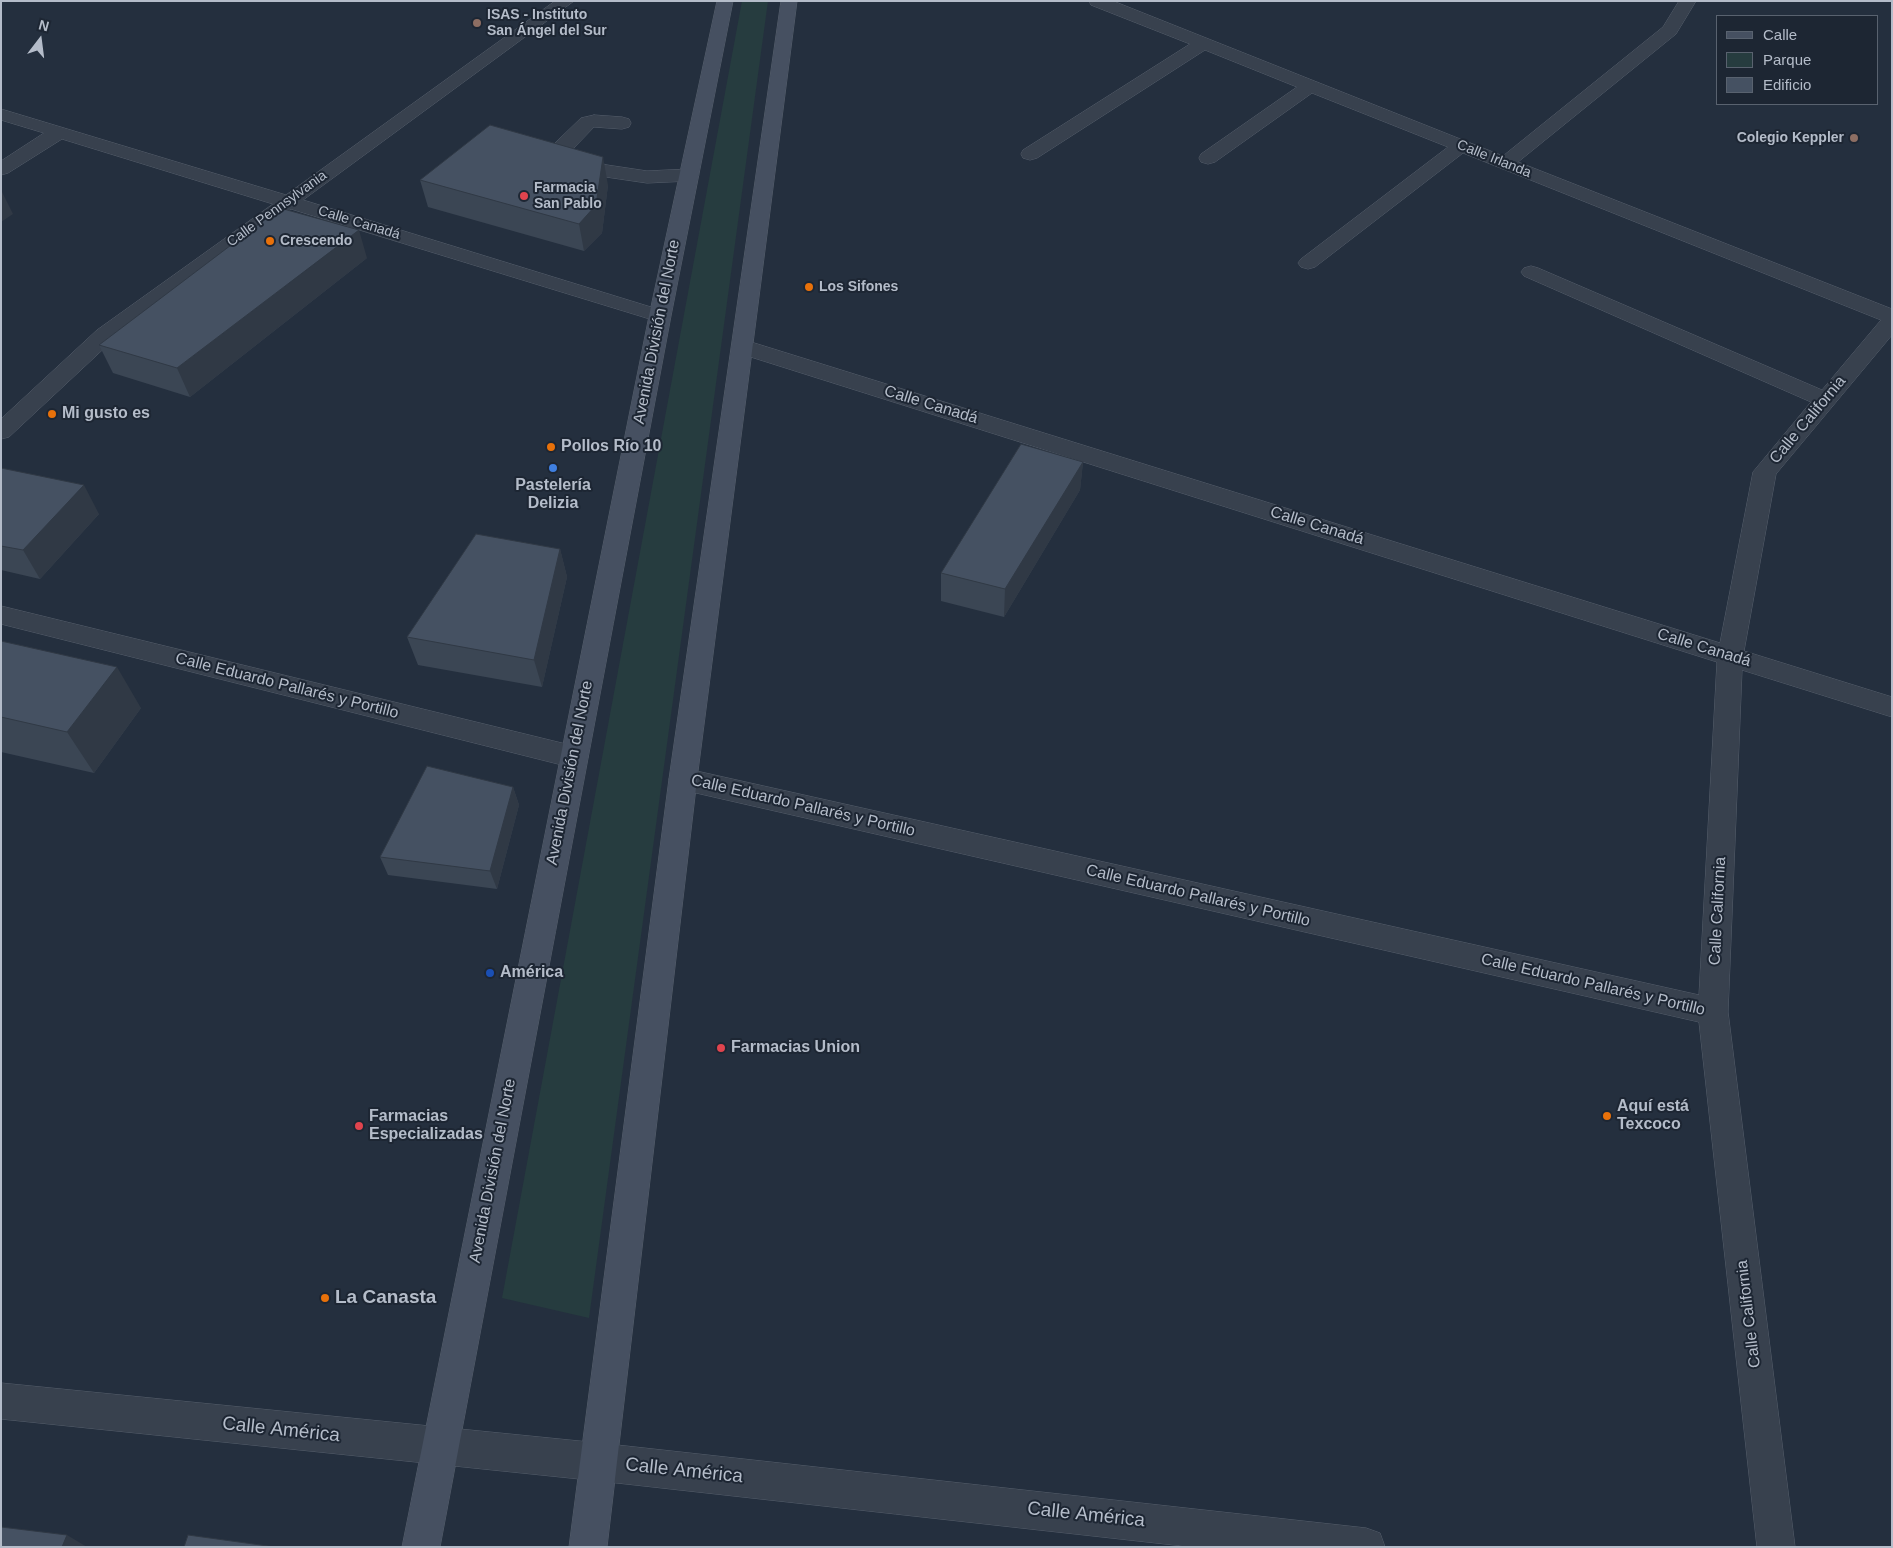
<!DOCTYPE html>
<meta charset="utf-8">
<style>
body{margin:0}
#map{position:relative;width:1893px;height:1548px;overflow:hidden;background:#242f3e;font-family:Helvetica,sans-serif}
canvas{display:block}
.frame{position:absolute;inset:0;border:2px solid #b4bcc9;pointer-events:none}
.legend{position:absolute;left:1716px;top:15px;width:162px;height:90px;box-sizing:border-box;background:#1d2633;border:1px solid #59626f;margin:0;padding:6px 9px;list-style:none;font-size:15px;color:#b4bcc9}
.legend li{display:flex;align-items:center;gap:10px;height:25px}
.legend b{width:25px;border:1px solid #59626f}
.north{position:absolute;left:15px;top:15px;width:50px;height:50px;-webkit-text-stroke:4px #1d2633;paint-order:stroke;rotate:15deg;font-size:14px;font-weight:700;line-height:20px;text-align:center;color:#b4bcc9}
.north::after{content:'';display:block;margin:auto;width:18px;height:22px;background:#b4bcc9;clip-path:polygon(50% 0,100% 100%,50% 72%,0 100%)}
</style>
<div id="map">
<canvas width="1893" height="1548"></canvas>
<div class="frame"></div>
<ul class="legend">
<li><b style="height:6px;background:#465061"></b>Calle</li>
<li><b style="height:14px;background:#263c3f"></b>Parque</li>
<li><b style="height:14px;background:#455162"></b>Edificio</li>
</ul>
<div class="north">N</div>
</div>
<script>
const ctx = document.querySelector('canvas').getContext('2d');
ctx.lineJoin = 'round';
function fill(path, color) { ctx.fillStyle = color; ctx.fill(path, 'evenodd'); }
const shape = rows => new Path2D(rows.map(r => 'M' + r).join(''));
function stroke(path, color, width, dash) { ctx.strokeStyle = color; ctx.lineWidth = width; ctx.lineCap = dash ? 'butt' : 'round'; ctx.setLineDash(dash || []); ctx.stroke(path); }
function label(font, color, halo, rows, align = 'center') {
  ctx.font = font + ' Helvetica,sans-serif'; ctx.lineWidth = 4; ctx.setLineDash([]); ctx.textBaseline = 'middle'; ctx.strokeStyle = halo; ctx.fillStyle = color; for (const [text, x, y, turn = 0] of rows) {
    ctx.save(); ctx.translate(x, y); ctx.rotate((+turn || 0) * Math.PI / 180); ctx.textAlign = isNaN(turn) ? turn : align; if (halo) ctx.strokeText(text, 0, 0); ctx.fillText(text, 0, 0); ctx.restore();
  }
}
fill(shape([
 [742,1,768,1,589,1318,502,1298]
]), '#263c3f');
const service = shape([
 [594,115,622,117,629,119,631,123,629,127,622,129,594,127,567,155,607,165,647,171,689,169,696,171,699,175,696,179,689,181,647,183,606,177,549,162,547,158,552,146,581,118,594,115]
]);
const minor = shape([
 [555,1,574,1,303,200,667,312,671,316,667,320,660,322,653,320,291,209,113,340,9,437,1,439,1,419,97,330,273,204,62,139,8,173,1,175,1,161,44,133,1,120,1,109,286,195,555,1],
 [1089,1,1113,1,1503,156,1663,27,1679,1,1696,1,1676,34,1518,162,1892,309,1892,335,1776,474,1744,651,1892,697,1892,717,1742,670,1728,1012,1795,1547,1757,1547,1699,1022,683,790,673,787,669,779,673,771,683,768,1699,995,1717,662,735,352,732,347,735,342,743,340,751,342,1720,643,1753,472,1811,402,1524,276,1521,272,1524,268,1531,266,1538,268,1822,390,1881,320,1463,153,1315,267,1308,269,1301,267,1298,263,1301,259,1448,147,1312,93,1215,162,1208,164,1201,162,1199,158,1201,154,1297,87,1205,50,1037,158,1030,160,1023,158,1021,154,1023,150,1190,44,1091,5,1089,1],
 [1,606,574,746,584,750,588,757,584,764,574,768,1,624,1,606]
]);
const tertiary = shape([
 [1,1383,599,1443,1366,1528,1380,1533,1385,1547,1192,1547,599,1481,1,1419,1,1383]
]);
const secondary = shape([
 [717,1,733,1,671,316,440,1547,402,1547,649,316,717,1],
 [781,1,797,1,697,779,607,1547,569,1547,669,779,781,1]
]);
stroke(service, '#565f6c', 1);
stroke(minor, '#565f6c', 1);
stroke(tertiary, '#565f6c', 1);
stroke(secondary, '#565f6c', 1);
fill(service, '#38414e');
fill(minor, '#38414e');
fill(tertiary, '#38414e');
fill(secondary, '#465061');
fill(shape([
 [420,180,608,185,602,233,584,251,428,207],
 [367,258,190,397,113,373,99,345],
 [1083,462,1080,490,1004,617,941,601,941,573],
 [1,468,99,514,40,579,1,570],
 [560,549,567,577,542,687,418,665,407,637],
 [1,641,141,708,94,773,1,752],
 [513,787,519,805,497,889,388,875,380,857]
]), '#3b4654');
fill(shape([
 [603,157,608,185,602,233,584,251,579,224],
 [1,190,13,214,1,222],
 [359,230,367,258,190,397,177,368],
 [1083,462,1080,490,1004,617,1005,589],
 [84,485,99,514,40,579,23,550],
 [560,549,567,577,542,687,534,660],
 [117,667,141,708,94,773,67,732],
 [513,787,519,805,497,889,490,871],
 [67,1535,87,1547,62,1547]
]), '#303945');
const building = shape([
 [490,125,603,157,596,205,579,224,420,180,490,125],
 [280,208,359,230,177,368,99,345,280,208],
 [1021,444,1083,462,1005,589,941,573,1021,444],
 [1,468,84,485,23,550,1,546,1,468],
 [476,534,560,549,534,660,407,637,476,534],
 [1,641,117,667,67,732,1,717,1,641],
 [427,766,513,787,490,871,380,857,427,766],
 [1,1527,67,1535,62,1547,1,1547,1,1527],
 [188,1535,275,1547,184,1547,188,1535]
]);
fill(building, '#455162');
stroke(building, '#303945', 1);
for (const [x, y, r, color] of [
 [477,23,5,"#8d6e63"],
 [1854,138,5,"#8d6e63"],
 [524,196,5,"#e0444e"],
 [270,241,5,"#e8710a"],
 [809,287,5,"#e8710a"],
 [52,414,5,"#e8710a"],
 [551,447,5,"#e8710a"],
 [553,468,5,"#3f7fe0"],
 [490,973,5,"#1a4fb4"],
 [721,1048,5,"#e0444e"],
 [1607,1116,5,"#e8710a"],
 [359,1126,5,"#e0444e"],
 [325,1298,5,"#e8710a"]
]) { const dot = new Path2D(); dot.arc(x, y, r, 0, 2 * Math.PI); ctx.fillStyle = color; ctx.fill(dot); stroke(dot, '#1d2633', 2); }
label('bold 14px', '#b4bcc9', '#1d2633', [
 ["ISAS - Instituto",487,15],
 ["San Ángel del Sur",487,31],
 ["Colegio Keppler",1844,138,"right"],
 ["Farmacia",534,188],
 ["San Pablo",534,204],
 ["Crescendo",280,241],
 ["Los Sifones",819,287]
], 'left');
label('14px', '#b4bcc9', '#1d2633', [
 ["Calle Irlanda",1494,159,22],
 ["Calle Pennsylvania",277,209,-36],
 ["Calle Canadá",359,223,17]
]);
label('16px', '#b4bcc9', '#1d2633', [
 ["Avenida División del Norte",657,332,-79],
 ["Calle Canadá",931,405,17],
 ["Calle California",1808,420,-50],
 ["Calle Canadá",1317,526,17],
 ["Calle Canadá",1704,648,17],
 ["Calle Eduardo Pallarés y Portillo",287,686,14],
 ["Avenida División del Norte",570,773,-79],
 ["Calle Eduardo Pallarés y Portillo",803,806,13],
 ["Calle Eduardo Pallarés y Portillo",1198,896,13],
 ["Calle California",1718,911,-87],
 ["Calle Eduardo Pallarés y Portillo",1593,985,13],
 ["Avenida División del Norte",493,1171,-79],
 ["Calle California",1749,1314,-97]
]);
label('bold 16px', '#b4bcc9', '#1d2633', [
 ["Mi gusto es",62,414],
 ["Pollos Río 10",561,447],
 ["Pastelería",553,486,"center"],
 ["Delizia",553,504,"center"],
 ["América",500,973],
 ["Farmacias Union",731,1048],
 ["Aquí está",1617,1107],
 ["Texcoco",1617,1125],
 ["Farmacias",369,1117],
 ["Especializadas",369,1135]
], 'left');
label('bold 19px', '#b4bcc9', '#1d2633', [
 ["La Canasta",335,1298]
], 'left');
label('19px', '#b4bcc9', '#1d2633', [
 ["Calle América",281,1430,6],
 ["Calle América",684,1471,6],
 ["Calle América",1086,1515,6]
]);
</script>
